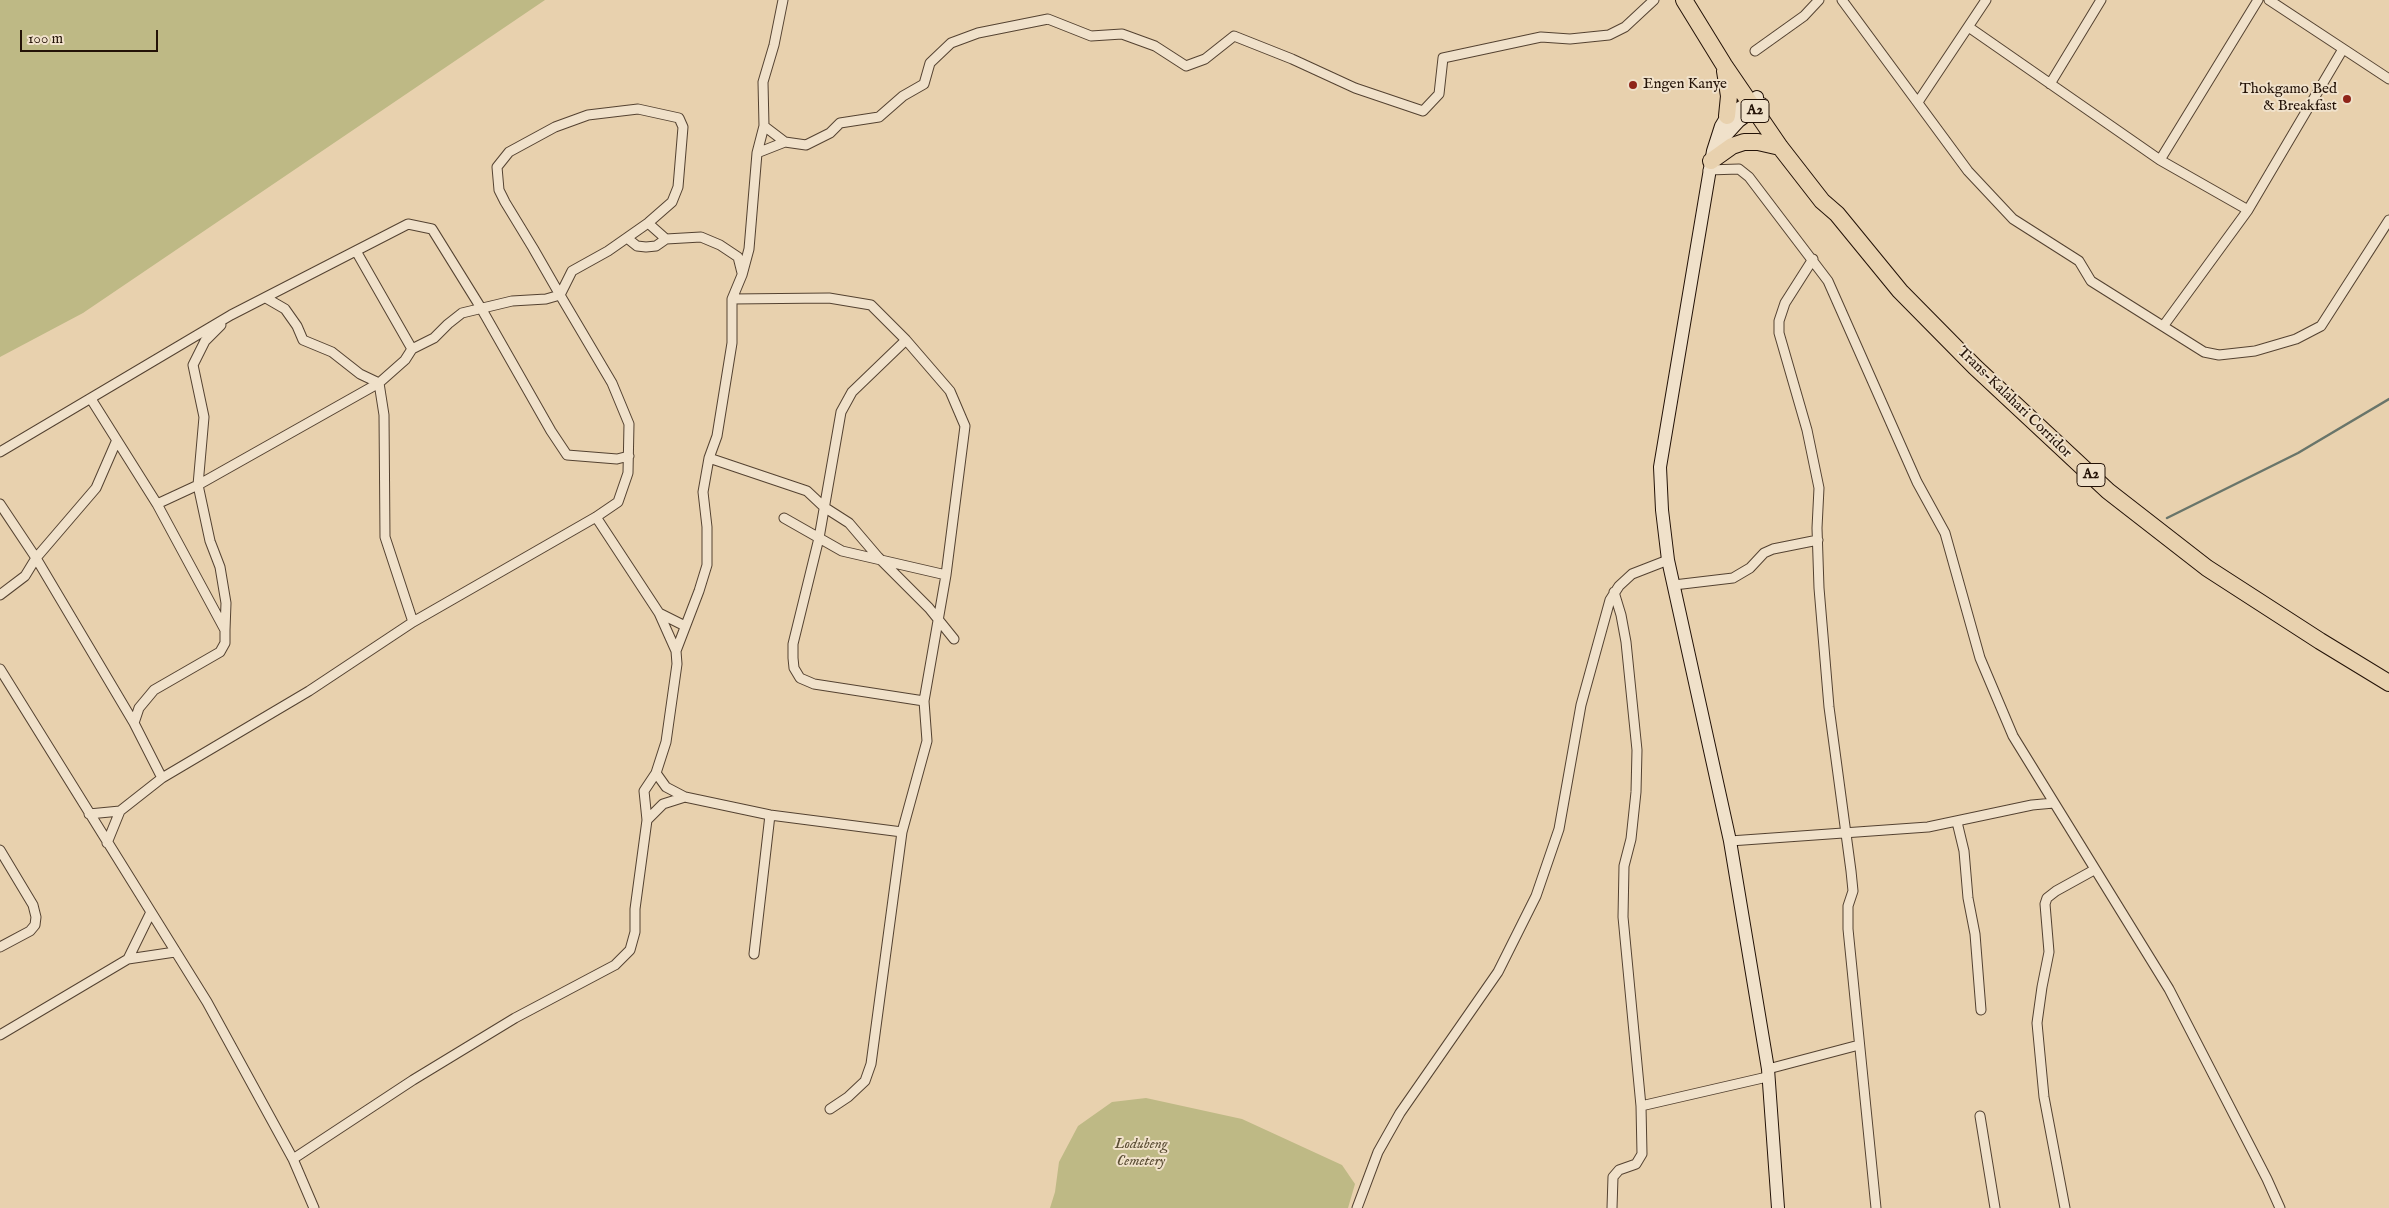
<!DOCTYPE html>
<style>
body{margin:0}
#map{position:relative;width:2389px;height:1208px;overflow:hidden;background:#e8d1ae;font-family:"IM FELL English",serif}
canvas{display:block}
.scale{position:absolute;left:20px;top:30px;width:138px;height:22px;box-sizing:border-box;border:2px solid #231207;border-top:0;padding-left:6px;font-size:15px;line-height:18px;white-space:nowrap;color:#231207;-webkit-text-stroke:4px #f0e1ca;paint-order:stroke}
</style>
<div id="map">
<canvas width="2389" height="1208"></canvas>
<div class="scale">100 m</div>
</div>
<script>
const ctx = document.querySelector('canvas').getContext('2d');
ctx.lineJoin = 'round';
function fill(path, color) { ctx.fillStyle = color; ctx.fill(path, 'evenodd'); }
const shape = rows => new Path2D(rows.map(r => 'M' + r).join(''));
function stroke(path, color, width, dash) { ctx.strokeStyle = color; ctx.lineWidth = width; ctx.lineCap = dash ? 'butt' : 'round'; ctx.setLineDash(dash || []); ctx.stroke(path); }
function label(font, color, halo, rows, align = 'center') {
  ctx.font = font + ' "IM FELL English",serif'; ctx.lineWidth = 4; ctx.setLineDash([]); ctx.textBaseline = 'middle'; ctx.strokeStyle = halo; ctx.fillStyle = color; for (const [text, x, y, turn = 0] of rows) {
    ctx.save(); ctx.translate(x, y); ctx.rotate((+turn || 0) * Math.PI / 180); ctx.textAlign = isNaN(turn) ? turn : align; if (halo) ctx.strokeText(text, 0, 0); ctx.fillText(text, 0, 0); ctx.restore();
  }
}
fill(shape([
 [0,0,545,0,83,313,0,357],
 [1146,1098,1242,1119,1342,1165,1355,1184,1348,1208,1050,1208,1055,1192,1059,1162,1078,1126,1112,1102]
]), '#beb985');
stroke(shape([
 [2167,518,2298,453,2389,399]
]), '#69756a', 2.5);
const street = shape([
 [1842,0,1968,171,2013,219,2079,261,2091,281,2204,352,2219,355,2255,351,2296,339,2321,326,2389,220],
 [2269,0,2389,79],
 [1970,28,2160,160,2248,210],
 [1755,51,1804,16,1819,0],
 [2050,84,2101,0],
 [1918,102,1986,0],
 [764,126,785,142],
 [757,153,785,142,806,145,830,133,840,123,879,117,903,96,924,84,930,63,951,43,978,33,1048,19,1091,36,1122,34,1155,46,1186,66,1205,59,1234,36,1292,59,1355,88,1423,111,1439,94,1443,58,1541,37,1570,39,1609,35,1625,27,1654,0],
 [2160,160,2258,0],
 [1708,170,1739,169,1749,177,1828,281,1917,482,1945,533,1980,658,2013,736,2169,989,2267,1179,2280,1208],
 [648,223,666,239,701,237,720,245,738,257,742,273],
 [627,238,637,246,646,247,656,246,666,239],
 [1813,259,1785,303,1779,321,1779,333,1807,430,1819,488,1817,528,1819,588,1829,707,1851,871,1853,891,1848,906,1848,929,1876,1208],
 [266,298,285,309,297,326,303,340,332,352,360,374,379,383,384,415,385,537,413,622],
 [732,299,829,298,871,305,906,340,950,391,965,426,946,575,924,701,927,741,902,832,871,1064,865,1081,848,1097,830,1109],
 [221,325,205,341,193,365,204,417,198,485,210,541,220,567,226,603,225,630],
 [2164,325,2248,210,2343,49],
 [906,340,852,392,841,412,819,538,793,644,793,658,794,668,800,678,814,684,924,701],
 [91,399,157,504,225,630,225,643,220,652,154,690,139,708,134,723],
 [0,452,231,315,408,224,432,229,481,308,551,431,567,455,617,459,629,456],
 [709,458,807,491,824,507,849,523,878,557,929,608,954,639],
 [0,504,36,558,134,723,162,778],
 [157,504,198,485,379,383,405,360,412,349,356,251],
 [596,517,659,613,676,651],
 [784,518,842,551,946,575],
 [1674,585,1733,578,1750,568,1764,553,1773,549,1818,540],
 [0,595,25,576,36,558,96,488,116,442],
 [659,613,685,626],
 [0,669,207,1002,293,1159,314,1208],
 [656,773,666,787,685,797],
 [89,814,120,811],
 [647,820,663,804,685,797,770,815,902,832],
 [1957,822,1964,851,1968,898,1975,934,1981,1010],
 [1730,841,1928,827,2032,805,2054,803],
 [107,843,120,811,162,778,309,691,413,622,596,517,618,502,628,473,629,424,612,383,560,295,533,248,505,202,499,190,497,167,509,152,555,127,588,115,638,109,679,118,683,127,678,187,672,202,648,223,608,251,572,271,560,295,546,299,512,301,462,313,448,324,434,338,412,349],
 [0,850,33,905,36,917,35,925,30,931,0,947],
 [754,954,770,815],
 [128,959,150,914],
 [0,1035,128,959,175,952],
 [1768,1069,1859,1045],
 [1641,1106,1767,1077],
 [1980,1116,1995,1208],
 [293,1159,413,1080,515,1018,615,965,630,950,635,932,635,909,647,820,644,791,656,773,666,742,677,664,676,651,699,591,707,565,707,527,703,492,709,458,717,436,732,343,732,299,742,275,749,249,757,153,764,126,763,82,774,45,783,0],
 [1357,1208,1378,1152,1400,1113,1498,972,1536,896,1559,829,1581,705,1610,600,1619,586,1632,574,1668,560],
 [1612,1208,1613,1177,1619,1170,1636,1164,1642,1154,1641,1106,1623,917,1624,866,1631,839,1636,792,1637,750,1626,642,1621,615,1614,592],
 [2065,1208,2044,1097,2037,1023,2042,987,2049,952,2045,904,2047,898,2056,891,2094,870]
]);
const secondary = shape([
 [1757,97,1727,116,1721,126,1713,151,1660,467,1662,510,1668,560,1730,841,1768,1069,1778,1208],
 [1717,145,1739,121,1762,104]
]);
const highway = shape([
 [1684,0,1724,65,1780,147,1822,201,1837,214,1900,291,1975,367,2108,491,2207,568,2320,641,2389,683],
 [1725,71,1729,96,1727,116],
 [1711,161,1732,146,1744,142,1758,142,1780,147]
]);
stroke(street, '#544231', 11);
stroke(secondary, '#231207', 14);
stroke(highway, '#231207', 18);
stroke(street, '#f0e1ca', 9);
stroke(secondary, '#f0e1ca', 12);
stroke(highway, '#e8d1ae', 16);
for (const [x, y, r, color] of [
 [1633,85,5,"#8f2418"],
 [2347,99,5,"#8f2418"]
]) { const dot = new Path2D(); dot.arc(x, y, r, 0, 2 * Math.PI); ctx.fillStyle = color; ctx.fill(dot); stroke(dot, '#f0e1ca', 2); }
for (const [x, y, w] of [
 [1755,111,28],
 [2091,475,28]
]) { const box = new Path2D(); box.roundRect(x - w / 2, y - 11.5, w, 23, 4); ctx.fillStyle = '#f0e1ca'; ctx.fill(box); stroke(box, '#231207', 1); }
label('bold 14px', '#231207', null, [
 ["A2",1755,111],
 ["A2",2091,475]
]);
label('15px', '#231207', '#f0e1ca', [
 ["Engen Kanye",1643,85],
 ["Thokgamo Bed",2337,90,"right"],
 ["& Breakfast",2337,107,"right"]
], 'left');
label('15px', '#231207', '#f0e1ca', [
 ["Trans-Kalahari Corridor",2014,403,44]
]);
label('italic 15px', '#594c33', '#f0e1ca', [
 ["Lodubeng",1141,1145],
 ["Cemetery",1141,1162]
]);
</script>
